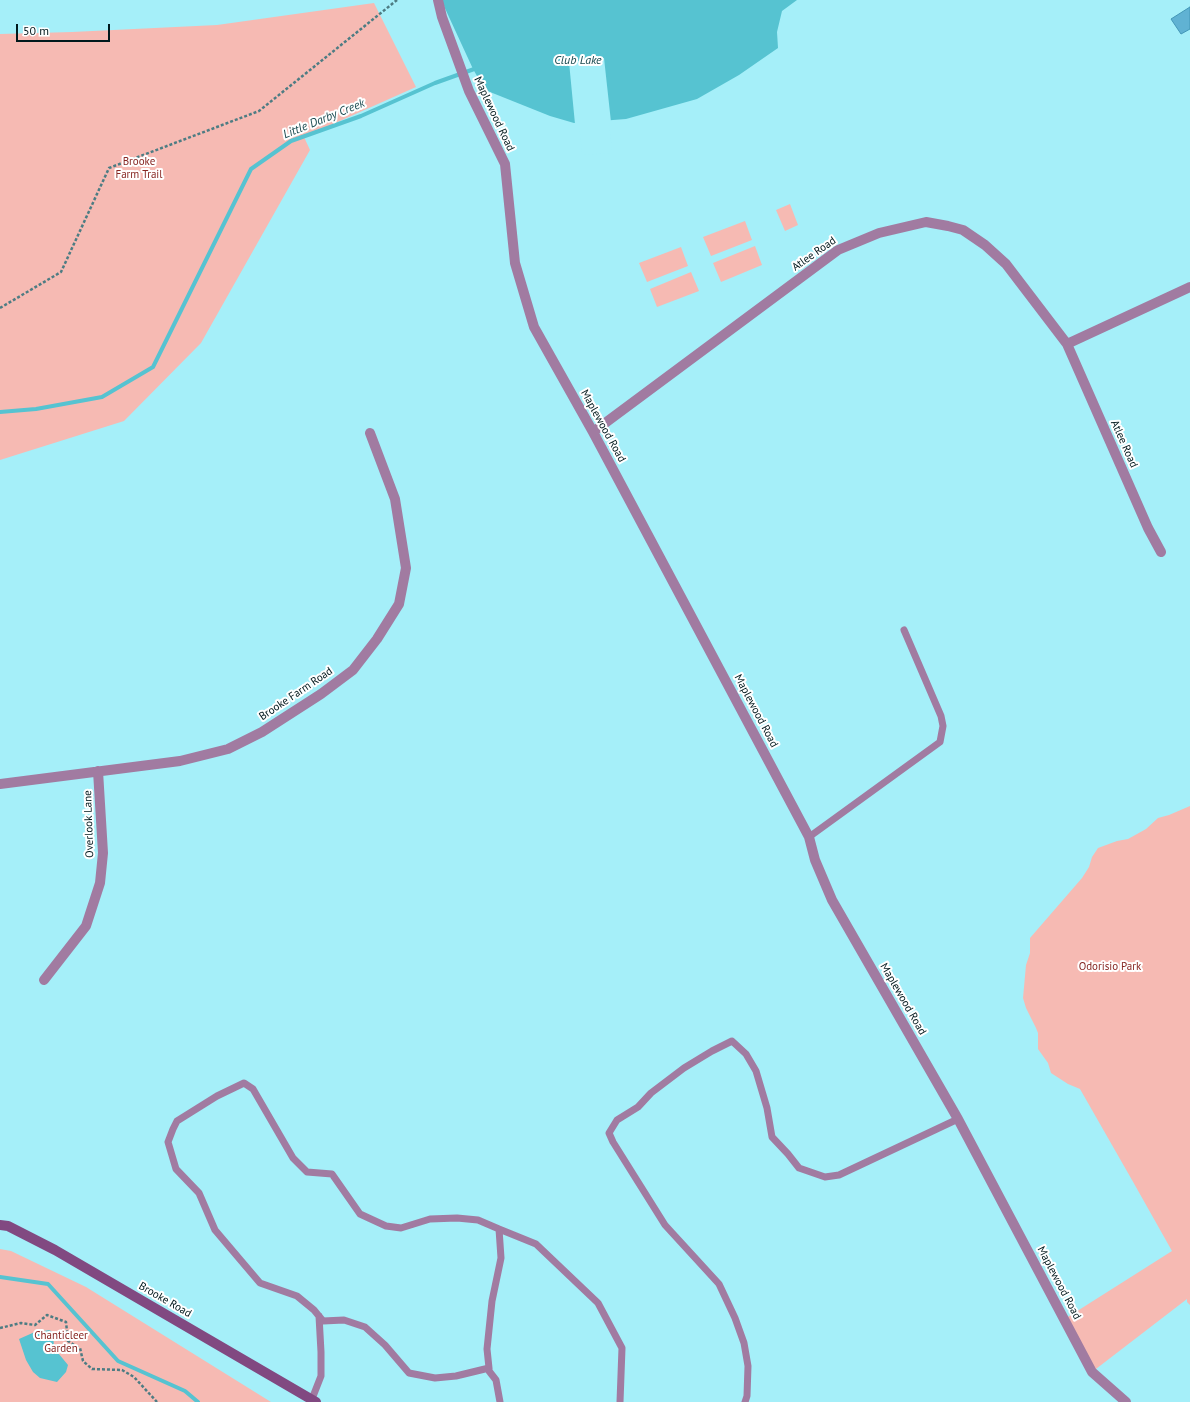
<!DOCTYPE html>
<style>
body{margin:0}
#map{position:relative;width:1190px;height:1402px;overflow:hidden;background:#a5eff9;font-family:"PT Sans",sans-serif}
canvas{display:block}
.scale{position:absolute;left:16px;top:24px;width:94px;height:18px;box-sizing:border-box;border:2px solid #00181c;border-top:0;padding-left:5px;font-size:12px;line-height:14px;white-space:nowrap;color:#00181c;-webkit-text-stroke:3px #fff;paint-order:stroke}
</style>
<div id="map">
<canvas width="1190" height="1402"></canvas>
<div class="scale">50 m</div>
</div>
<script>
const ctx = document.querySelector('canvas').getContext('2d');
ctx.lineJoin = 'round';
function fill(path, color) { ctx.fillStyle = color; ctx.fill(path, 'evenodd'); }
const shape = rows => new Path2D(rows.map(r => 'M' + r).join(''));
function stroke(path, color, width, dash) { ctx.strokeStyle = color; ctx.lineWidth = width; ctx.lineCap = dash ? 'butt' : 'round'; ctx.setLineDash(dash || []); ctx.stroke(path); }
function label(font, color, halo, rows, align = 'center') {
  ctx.font = font + ' "PT Sans",sans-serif'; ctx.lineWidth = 4; ctx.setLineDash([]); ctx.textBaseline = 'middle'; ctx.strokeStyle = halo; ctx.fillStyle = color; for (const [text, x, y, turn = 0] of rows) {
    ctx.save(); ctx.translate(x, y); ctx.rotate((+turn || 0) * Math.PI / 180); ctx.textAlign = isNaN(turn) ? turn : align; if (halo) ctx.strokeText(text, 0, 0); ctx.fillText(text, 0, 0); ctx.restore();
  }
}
fill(shape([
 [374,3,416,87,304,137,310,150,201,343,124,421,0,460,0,34,72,32,217,25],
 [790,204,798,225,785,231,776,210],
 [745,221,752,240,711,256,703,237],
 [755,246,762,265,721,282,713,263],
 [681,247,688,266,647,282,639,263],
 [691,272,699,291,657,307,650,289],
 [1190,806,1190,1305,1187,1302,1187,1299,1092,1372,1063,1320,1172,1251,1132,1180,1080,1089,1068,1084,1051,1073,1048,1063,1038,1049,1038,1033,1036,1028,1026,1008,1023,998,1026,965,1030,953,1030,938,1082,878,1089,867,1092,857,1098,848,1117,841,1128,839,1146,829,1158,818,1169,815],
 [0,1249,11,1251,86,1287,271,1402,0,1402]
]), '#f6bab3');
fill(shape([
 [443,0,797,0,782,11,777,32,778,48,739,75,697,99,626,119,574,123,550,116,485,90,473,69,443,4],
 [49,1330,53,1332,54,1348,68,1365,66,1372,57,1382,40,1378,33,1372,26,1360,19,1339,37,1331,39,1332]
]), '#56c3d1');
fill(shape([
 [604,58,611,122,609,122,612,151,610,153,583,155,582,154,579,124,575,124,569,62]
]), '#a5eff9');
stroke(shape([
 [0,412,36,409,102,397,153,367,251,169,291,141,361,116,435,83,477,68],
 [0,1277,48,1284,118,1361,185,1391,198,1402]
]), '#56c3d1', 4);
const building = shape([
 [1190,7,1190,29,1181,34,1171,19,1190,7]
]);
fill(building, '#60b2d3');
stroke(building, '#4396b7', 1);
stroke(shape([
 [0,308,61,272,109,168,259,111,397,0],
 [0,1328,21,1323,35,1325,47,1315,66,1322,68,1341,74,1345,80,1348,83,1361,92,1369,122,1370,134,1377,157,1402]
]), '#4d7c83', 2.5, [3, 2]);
stroke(shape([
 [809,837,940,742,943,726,941,716,904,630],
 [499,1229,536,1244,598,1303,622,1348,620,1402],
 [489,1368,456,1376,435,1378,409,1373,385,1345,365,1327,344,1320,323,1321,314,1310,297,1296,260,1283,215,1230,199,1193,176,1169,168,1142,173,1129,177,1121,217,1096,244,1083,253,1089,293,1158,307,1172,332,1174,360,1214,386,1226,401,1228,430,1219,457,1218,478,1220,499,1229,501,1258,492,1301,487,1349,489,1368,489,1371,496,1380,500,1402],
 [312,1399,321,1376,321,1352,319,1316],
 [745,1402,747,1396,748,1366,744,1343,735,1318,719,1284,665,1225,613,1142,609,1133,617,1120,638,1107,651,1093,684,1068,712,1051,732,1041,746,1054,756,1071,767,1108,772,1137,788,1154,799,1168,825,1177,839,1175,958,1119]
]), '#a17ba1', 7);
stroke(shape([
 [438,0,442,17,469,91,505,164,515,263,534,327,593,432,809,837,815,860,832,900,958,1119,1092,1372,1126,1402],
 [1067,344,1190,287],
 [593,432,838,250,879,233,926,222,948,226,963,230,985,245,1006,264,1067,344,1148,528,1161,552],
 [0,784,180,761,228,749,262,732,321,694,353,670,377,639,399,604,406,568,395,499,370,433],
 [44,980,86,926,100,883,103,853,98,771]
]), '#a17ba1', 10);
stroke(shape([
 [0,1225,8,1226,55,1250,316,1402]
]), '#814981', 10);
label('11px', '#00181c', '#fff', [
 ["Maplewood Road",494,114,65],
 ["Atlee Road",814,254,-35],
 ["Maplewood Road",603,426,61],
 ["Atlee Road",1124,444,66],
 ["Brooke Farm Road",296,694,-34],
 ["Maplewood Road",756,711,62],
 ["Overlook Lane",89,824,-92],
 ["Maplewood Road",903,999,60],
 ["Maplewood Road",1059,1283,62],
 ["Brooke Road",165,1300,30]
]);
label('11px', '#872723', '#fff', [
 ["Brooke",139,162],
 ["Farm Trail",139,175],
 ["Odorisio Park",1110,967],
 ["Chanticleer",61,1336],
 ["Garden",61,1349]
]);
label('italic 12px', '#1b4b51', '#fff', [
 ["Club Lake",578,61],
 ["Little Darby Creek",324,119,-22]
]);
</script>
